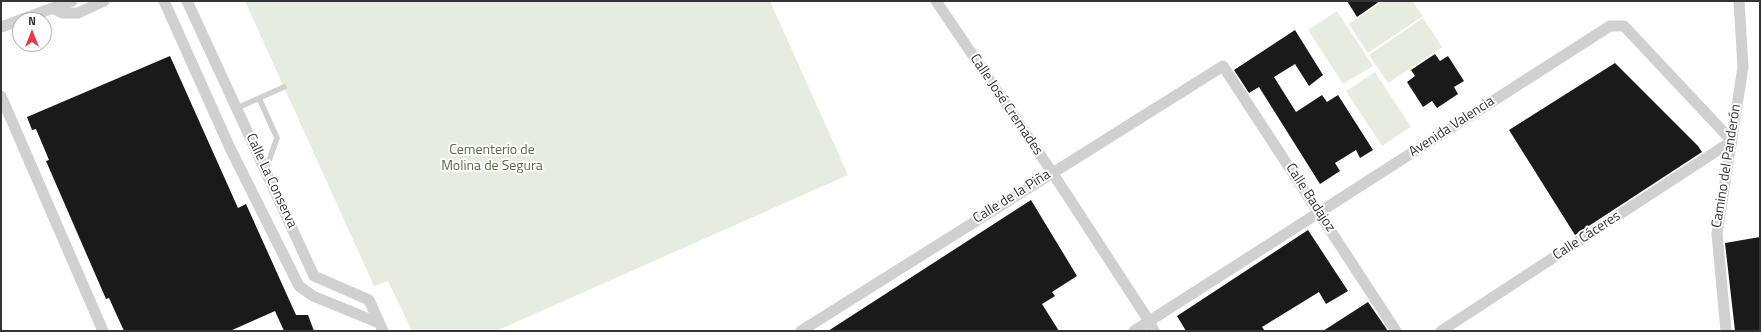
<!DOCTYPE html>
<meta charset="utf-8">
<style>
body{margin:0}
#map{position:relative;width:1761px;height:332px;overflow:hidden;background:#fff;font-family:"Titillium Web",sans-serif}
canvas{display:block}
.frame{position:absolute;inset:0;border:2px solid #333;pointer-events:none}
.north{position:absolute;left:12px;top:12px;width:40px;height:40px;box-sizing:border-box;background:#fff;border:1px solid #adadad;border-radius:50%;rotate:0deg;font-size:11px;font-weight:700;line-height:16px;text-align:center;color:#333}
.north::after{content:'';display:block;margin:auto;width:14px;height:18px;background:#e63946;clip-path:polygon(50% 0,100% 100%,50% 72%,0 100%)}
</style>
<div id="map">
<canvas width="1761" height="332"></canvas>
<div class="frame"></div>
<div class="north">N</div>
</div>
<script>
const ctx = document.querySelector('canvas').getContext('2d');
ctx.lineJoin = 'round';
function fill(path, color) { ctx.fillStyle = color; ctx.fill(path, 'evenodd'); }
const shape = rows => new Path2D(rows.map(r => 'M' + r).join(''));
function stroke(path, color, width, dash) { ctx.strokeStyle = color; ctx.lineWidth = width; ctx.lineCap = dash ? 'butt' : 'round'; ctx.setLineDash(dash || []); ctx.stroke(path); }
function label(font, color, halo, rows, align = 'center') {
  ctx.font = font + ' "Titillium Web",sans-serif'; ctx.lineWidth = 4; ctx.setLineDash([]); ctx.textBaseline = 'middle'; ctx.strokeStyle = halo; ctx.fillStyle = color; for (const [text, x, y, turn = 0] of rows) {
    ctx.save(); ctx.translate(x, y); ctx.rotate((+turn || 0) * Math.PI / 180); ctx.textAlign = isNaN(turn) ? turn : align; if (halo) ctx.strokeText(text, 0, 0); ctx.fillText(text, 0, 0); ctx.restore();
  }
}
fill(shape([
 [245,1,770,1,848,175,496,331,412,331,388,281,374,286],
 [1383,1,1412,1,1423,16,1368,53,1349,24],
 [1337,11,1373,66,1343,84,1308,30],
 [1423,18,1442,47,1388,83,1369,55],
 [1375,72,1411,127,1382,146,1346,91]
]), '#e6ecdf');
fill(shape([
 [1347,1,1380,1,1357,17],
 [1295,30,1323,75,1309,86,1295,64,1274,77,1296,112,1322,95,1327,102,1338,95,1373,150,1360,158,1356,150,1335,163,1340,171,1320,184,1259,87,1249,93,1234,70],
 [1435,54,1440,61,1448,56,1464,81,1454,87,1458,94,1437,108,1432,101,1423,107,1407,82,1415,76,1411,70],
 [170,56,238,208,246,204,296,315,308,315,314,331,284,331,275,311,230,331,124,331,109,298,106,299,46,161,49,160,36,129,32,130,27,117],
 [1615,63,1698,146,1702,152,1575,235,1509,130],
 [1031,200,1077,276,1052,292,1055,296,1042,304,1059,331,828,331],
 [1308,230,1348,291,1326,304,1319,292,1262,327,1265,331,1186,331,1177,316],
 [1760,237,1760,331,1735,331,1725,243],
 [1368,302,1388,331,1323,331]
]), '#1a1a1a');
stroke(shape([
 [259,98,277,138,266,169],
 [237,108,284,87]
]), '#d0d0d0', 5.5);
stroke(shape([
 [164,1,230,148,299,286,313,296,379,323],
 [187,1,314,276,369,300,383,331],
 [936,1,1052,172,1149,321,1154,331],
 [53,8,62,13,78,13,104,1],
 [20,20,72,1],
 [1,27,20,20],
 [1,96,103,331],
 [801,331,1223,66,1396,331],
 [1134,331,1610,26,1624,26,1732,141],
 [1441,331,1732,141],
 [1726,331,1717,234,1743,67,1739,1]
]), '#d0d0d0', 11);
label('14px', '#333', '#fff', [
 ["Calle José Cremades",1006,105,56],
 ["Avenida Valencia",1452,127,-33],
 ["Camino del Panderón",1727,166,-81],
 ["Calle La Conserva",271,181,65],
 ["Calle de la Piña",1012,197,-32],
 ["Calle Badajoz",1310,198,57],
 ["Calle Cáceres",1587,236,-33]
]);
label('14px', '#56703f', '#fff', [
 ["Cementerio de",492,151],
 ["Molina de Segura",492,167]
]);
</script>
